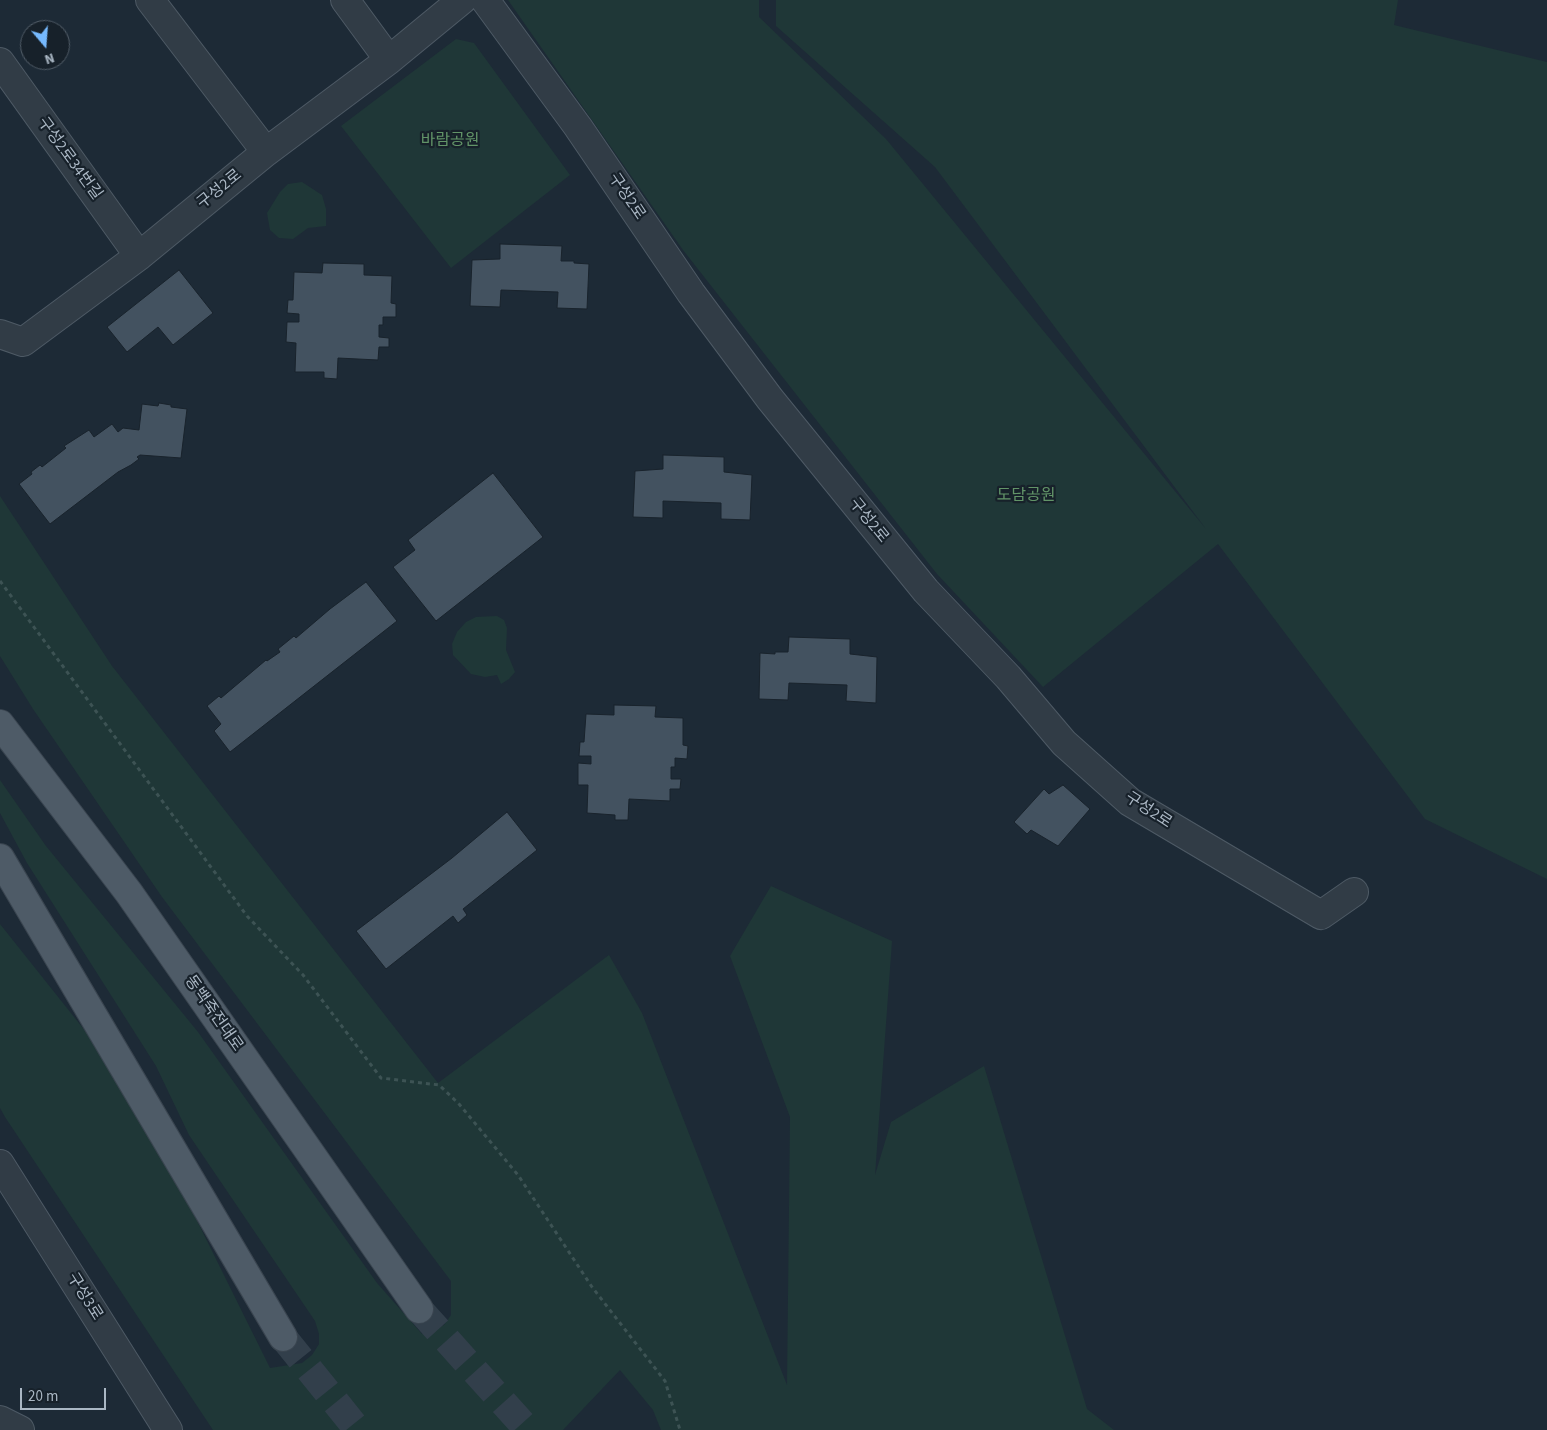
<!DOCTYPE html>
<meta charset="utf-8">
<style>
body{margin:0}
#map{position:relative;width:1547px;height:1430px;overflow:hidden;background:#1d2a36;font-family:"Source Sans 3",sans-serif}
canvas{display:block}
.north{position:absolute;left:20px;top:20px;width:50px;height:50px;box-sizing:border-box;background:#17212a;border:1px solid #525d68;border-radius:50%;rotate:162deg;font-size:14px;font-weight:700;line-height:20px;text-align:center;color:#aab7c4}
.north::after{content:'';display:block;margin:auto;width:18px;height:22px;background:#76b9fd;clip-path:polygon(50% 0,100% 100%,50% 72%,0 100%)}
.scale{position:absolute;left:20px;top:1388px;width:86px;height:22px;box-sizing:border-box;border:2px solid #aab7c4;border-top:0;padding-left:6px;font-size:15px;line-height:18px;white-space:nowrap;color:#aab7c4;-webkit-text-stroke:4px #17212a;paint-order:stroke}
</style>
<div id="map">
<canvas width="1547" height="1430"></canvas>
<div class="north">N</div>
<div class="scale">20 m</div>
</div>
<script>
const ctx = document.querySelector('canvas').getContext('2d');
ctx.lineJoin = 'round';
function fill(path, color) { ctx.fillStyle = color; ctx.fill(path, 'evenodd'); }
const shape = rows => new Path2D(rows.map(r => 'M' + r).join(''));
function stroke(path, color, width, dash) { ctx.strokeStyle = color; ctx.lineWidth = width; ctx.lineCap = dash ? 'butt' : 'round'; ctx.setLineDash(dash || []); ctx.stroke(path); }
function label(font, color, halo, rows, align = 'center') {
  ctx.font = font + ' "Source Sans 3","Noto Sans KR",sans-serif'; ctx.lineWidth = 4.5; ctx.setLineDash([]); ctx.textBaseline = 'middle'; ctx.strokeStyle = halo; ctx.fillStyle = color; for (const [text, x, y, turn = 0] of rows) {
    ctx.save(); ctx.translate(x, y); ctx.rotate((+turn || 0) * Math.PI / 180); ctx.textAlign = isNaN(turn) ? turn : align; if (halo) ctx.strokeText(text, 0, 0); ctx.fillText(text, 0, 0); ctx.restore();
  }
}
fill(shape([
 [508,0,759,0,759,17,886,139,1206,529,935,167,776,26,776,0,1398,0,1394,25,1547,62,1547,879,1425,819,1218,544,1043,687,937,574,683,250],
 [456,39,474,43,570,175,451,268,341,126],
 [302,182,322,195,326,209,326,226,308,228,293,239,279,238,270,230,267,213,280,192,288,184],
 [0,496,112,666,438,1083,609,955,642,1013,787,1385,790,1117,730,956,771,886,892,941,875,1175,891,1122,984,1066,1087,1409,1114,1430,661,1430,653,1410,620,1370,563,1430,213,1430,5,1117,0,1108,0,924,90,1037,158,1142,270,1368,302,1363,312,1355,319,1344,319,1334,315,1321,189,1135,156,1066,27,863,0,813,0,780,46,846,198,1032,377,1283,422,1334,444,1325,451,1315,451,1281,162,897,33,709,0,656],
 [497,616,504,620,507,628,506,650,515,672,509,679,501,684,497,675,485,677,471,674,453,655,452,644,457,632,466,622,476,617]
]), '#1f3737');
const building = shape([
 [500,244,562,246,561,261,574,261,574,263,589,264,587,309,557,308,558,292,501,290,500,307,470,306,472,260,500,259,500,244],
 [323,263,364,264,364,275,392,276,391,303,396,304,396,317,383,317,383,325,379,325,379,337,389,338,389,347,379,347,378,360,338,358,337,379,324,378,324,372,295,372,296,343,286,342,287,322,299,322,299,314,287,313,288,300,293,300,294,272,322,273,323,263],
 [179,270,213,313,173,345,158,327,127,352,107,327,179,270],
 [159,403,171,405,171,407,187,409,181,458,140,455,137,457,139,459,131,465,118,472,50,524,19,484,32,474,31,472,40,465,42,467,66,448,64,446,89,430,94,437,112,424,118,432,123,428,139,430,142,404,158,406,159,403],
 [663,455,724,457,724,472,752,475,750,520,721,519,721,503,663,501,663,518,633,517,635,471,663,469,663,455],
 [493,473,543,537,436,621,393,567,415,550,408,540,493,473],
 [366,582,397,621,230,752,214,731,221,724,207,706,219,696,221,698,266,660,267,661,280,652,278,649,294,636,296,638,330,609,366,582],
 [789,637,850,639,850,654,877,657,876,703,846,701,847,685,789,683,788,700,759,699,760,653,775,654,775,652,788,652,789,637],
 [614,705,656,706,655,717,683,718,683,745,688,746,687,759,675,758,675,767,671,767,671,779,681,779,680,789,670,789,670,801,629,799,628,820,615,820,615,815,587,813,588,785,578,785,578,763,591,764,591,756,579,756,580,742,584,742,586,714,614,715,614,705],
 [1063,785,1090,809,1058,846,1031,830,1027,834,1014,822,1044,789,1049,794,1063,785],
 [507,812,537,850,463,909,467,915,458,923,453,916,386,969,356,931,452,858,507,812]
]);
fill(building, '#435260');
stroke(building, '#19232c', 1);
stroke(shape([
 [419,1309,528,1430],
 [283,1337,358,1430]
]), '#323f4b', 28, [28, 14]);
const minor = shape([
 [150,0,266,152],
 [345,0,389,60],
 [485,0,578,127,691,293,770,399,926,591,1008,677,1064,743,1130,802,1321,915,1354,892],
 [0,62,139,256],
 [0,334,23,342,139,256,266,152,389,60,462,0],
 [0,1164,168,1430],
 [0,1420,20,1430]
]);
const major = shape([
 [0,724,129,893,419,1309],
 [0,858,283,1337]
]);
stroke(minor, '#4e5a65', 30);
stroke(major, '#3a4550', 30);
stroke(shape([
 [0,581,247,916,303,975,381,1078,439,1085,459,1104,518,1175,592,1287,665,1381,680,1430]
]), '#3d5354', 3, [4, 4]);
stroke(minor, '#313c46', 28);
stroke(major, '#4e5b67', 28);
label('16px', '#629468', '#17212a', [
 ["바람공원",450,141],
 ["도담공원",1026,496]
]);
label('16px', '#aab7c4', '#17212a', [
 ["구성2로34번길",69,159,54],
 ["구성2로",220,190,-39],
 ["구성2로",626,197,56],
 ["구성2로",868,521,51],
 ["구성2로",1148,811,33],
 ["동백죽전대로",213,1014,55],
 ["구성3로",84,1297,58]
]);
</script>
